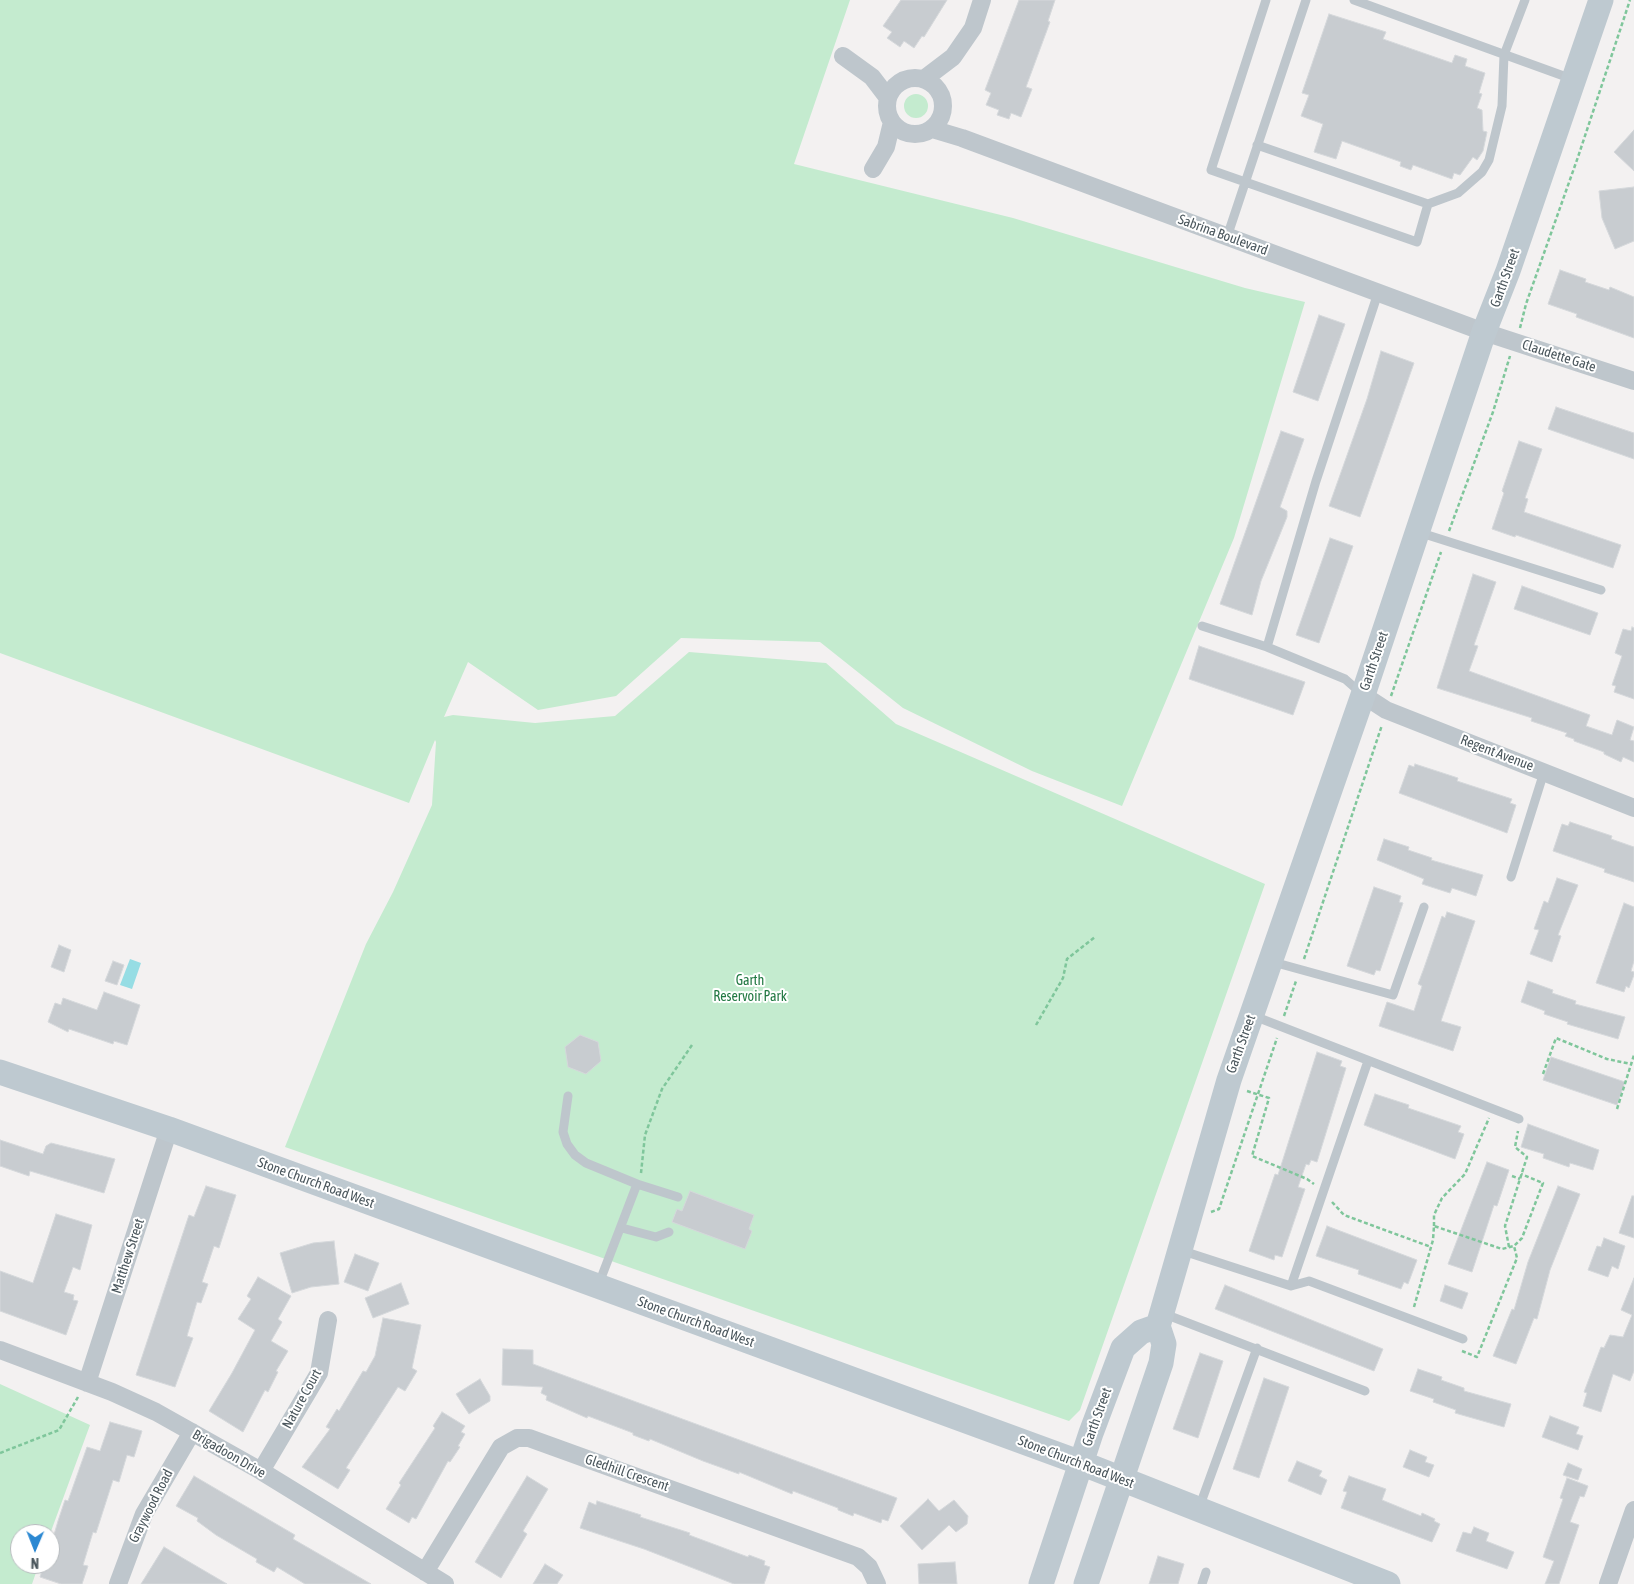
<!DOCTYPE html>
<style>
body{margin:0}
#map{position:relative;width:1634px;height:1584px;overflow:hidden;background:#f3f1f1;font-family:"Asap Condensed",sans-serif}
canvas{display:block}
.north{position:absolute;left:10px;top:1524px;width:50px;height:50px;box-sizing:border-box;background:#fff;border:1px solid #b7bbbe;border-radius:50%;rotate:181deg;font-size:14px;font-weight:700;line-height:20px;text-align:center;color:#4a565c}
.north::after{content:'';display:block;margin:auto;width:18px;height:22px;background:#2b88d2;clip-path:polygon(50% 0,100% 100%,50% 72%,0 100%)}
</style>
<div id="map">
<canvas width="1634" height="1584"></canvas>
<div class="north">N</div>
</div>
<script>
const ctx = document.querySelector('canvas').getContext('2d');
ctx.lineJoin = 'round';
function fill(path, color) { ctx.fillStyle = color; ctx.fill(path, 'evenodd'); }
const shape = rows => new Path2D(rows.map(r => 'M' + r).join(''));
function stroke(path, color, width, dash) { ctx.strokeStyle = color; ctx.lineWidth = width; ctx.lineCap = dash ? 'butt' : 'round'; ctx.setLineDash(dash || []); ctx.stroke(path); }
function label(font, color, halo, rows, align = 'center') {
  ctx.font = font + ' "Asap Condensed",sans-serif'; ctx.lineWidth = 4; ctx.setLineDash([]); ctx.textBaseline = 'middle'; ctx.strokeStyle = halo; ctx.fillStyle = color; for (const [text, x, y, turn = 0] of rows) {
    ctx.save(); ctx.translate(x, y); ctx.rotate((+turn || 0) * Math.PI / 180); ctx.textAlign = isNaN(turn) ? turn : align; if (halo) ctx.strokeText(text, 0, 0); ctx.fillText(text, 0, 0); ctx.restore();
  }
}
fill(shape([
 [0,0,850,0,794,164,1013,218,1245,288,1305,302,1234,538,1122,806,1032,771,903,708,820,642,681,638,616,696,538,710,468,662,444,717,453,715,535,723,615,716,689,652,826,663,896,724,1265,884,1080,1410,1069,1421,285,1147,366,944,393,892,432,805,436,742,435,740,409,803,0,653],
 '904 106a12 12 0 1 1 24 0a12 12 0 1 1-24 0Z',
 [0,1384,90,1425,50,1534,20,1534,20,1564,39,1564,32,1584,0,1584]
]), '#c4ebcf');
fill(shape([
 [130,959,141,963,132,989,120,985]
]), '#96dde4');
const building = shape([
 [901,0,947,0,924,37,922,36,914,48,904,41,900,47,887,38,892,32,883,26,901,0],
 [1019,0,1055,0,1048,21,1050,22,1026,87,1032,89,1021,117,1011,113,1009,119,997,115,999,110,986,105,991,93,985,90,1019,0],
 [1329,14,1386,32,1383,39,1452,63,1455,55,1467,59,1465,66,1485,73,1479,93,1482,94,1477,108,1482,110,1483,131,1487,132,1483,151,1477,160,1473,157,1460,175,1454,173,1452,179,1413,165,1411,170,1400,166,1401,162,1342,141,1336,159,1314,152,1323,124,1301,116,1309,95,1302,93,1329,14],
 [1634,130,1634,171,1614,152,1634,130],
 [1634,187,1634,241,1615,249,1602,218,1599,191,1634,187],
 [1560,270,1586,279,1585,282,1609,290,1610,287,1634,297,1634,338,1576,317,1577,314,1548,304,1560,270],
 [1319,315,1345,324,1318,401,1293,392,1319,315],
 [1381,351,1414,363,1360,517,1329,506,1367,399,1381,351],
 [1556,407,1634,433,1634,459,1548,429,1556,407],
 [1281,431,1304,439,1280,507,1287,511,1287,517,1261,581,1252,615,1220,604,1281,431],
 [1519,441,1542,449,1525,498,1528,499,1524,512,1621,545,1613,568,1516,535,1515,537,1492,529,1504,493,1502,491,1519,441],
 [1330,538,1353,546,1319,643,1296,635,1330,538],
 [1473,574,1496,582,1474,645,1478,646,1469,671,1590,715,1586,726,1612,735,1617,720,1634,727,1630,740,1634,741,1634,762,1623,757,1621,762,1604,754,1604,752,1574,741,1574,739,1565,736,1567,733,1531,721,1532,718,1437,688,1473,574],
 [1522,586,1598,613,1590,635,1514,609,1522,586],
 [1632,627,1634,628,1634,699,1614,692,1616,686,1612,685,1622,656,1615,653,1623,629,1631,631,1632,627],
 [1199,646,1305,682,1293,715,1189,679,1199,646],
 [1415,764,1458,778,1457,781,1512,799,1510,803,1516,805,1507,833,1399,793,1409,765,1414,767,1415,764],
 [1570,822,1612,836,1611,839,1634,847,1634,882,1604,872,1605,869,1553,851,1562,824,1568,826,1570,822],
 [1384,839,1409,847,1408,850,1432,858,1431,860,1483,875,1476,896,1452,888,1450,893,1422,884,1424,879,1377,860,1384,839],
 [1557,878,1578,885,1558,935,1561,936,1552,962,1530,954,1539,930,1534,929,1544,901,1548,903,1557,878],
 [1374,887,1401,896,1399,902,1403,903,1380,971,1376,970,1374,975,1347,966,1374,887],
 [1624,903,1634,907,1634,961,1631,971,1634,972,1634,975,1629,988,1626,986,1624,992,1596,983,1624,903],
 [1447,912,1475,921,1441,1021,1461,1027,1453,1051,1379,1026,1387,1002,1414,1011,1422,986,1418,984,1424,968,1442,916,1445,918,1447,912],
 [59,945,71,950,64,972,51,967,59,945],
 [113,961,124,965,117,985,105,981,113,961],
 [1528,981,1553,990,1552,993,1576,1001,1575,1004,1625,1017,1618,1039,1567,1024,1568,1022,1544,1014,1545,1011,1521,1002,1528,981],
 [104,992,140,1005,127,1045,114,1041,113,1044,69,1029,68,1032,48,1022,55,1003,61,1005,63,998,97,1010,104,992],
 [580,1035,598,1042,601,1061,586,1074,568,1067,565,1047,580,1035],
 [1317,1052,1342,1061,1340,1066,1346,1068,1317,1162,1311,1160,1309,1165,1306,1164,1298,1187,1305,1189,1282,1257,1275,1255,1274,1260,1249,1251,1275,1174,1278,1175,1317,1052],
 [1551,1057,1625,1082,1617,1105,1543,1080,1551,1057],
 [1375,1094,1409,1105,1408,1108,1461,1126,1458,1132,1464,1134,1455,1159,1364,1125,1375,1094],
 [1528,1124,1599,1150,1593,1170,1570,1163,1569,1167,1543,1158,1544,1154,1521,1147,1528,1124],
 [0,1140,43,1154,46,1146,51,1143,115,1159,104,1193,30,1171,29,1176,0,1166,0,1140],
 [1487,1162,1509,1170,1497,1206,1494,1205,1472,1272,1448,1264,1487,1162],
 [206,1186,236,1195,219,1248,214,1246,202,1282,208,1284,201,1303,197,1302,187,1336,193,1338,175,1387,136,1375,189,1215,194,1217,206,1186],
 [1558,1186,1580,1194,1550,1270,1537,1319,1534,1318,1516,1364,1493,1356,1512,1309,1514,1310,1528,1262,1558,1186],
 [690,1191,754,1215,749,1229,752,1231,745,1249,672,1222,677,1209,682,1211,690,1191],
 [1632,1196,1634,1196,1634,1238,1619,1233,1632,1196],
 [56,1214,92,1225,80,1270,73,1267,64,1292,74,1295,73,1300,78,1301,66,1335,0,1311,0,1271,33,1283,56,1214],
 [1327,1226,1417,1260,1408,1284,1404,1282,1401,1289,1358,1274,1359,1270,1316,1256,1327,1226],
 [1604,1238,1625,1246,1618,1269,1612,1266,1608,1277,1588,1270,1597,1246,1601,1247,1604,1238],
 [334,1241,339,1284,311,1287,292,1293,280,1253,313,1243,334,1241],
 [355,1254,379,1263,368,1291,344,1282,355,1254],
 [258,1277,291,1296,278,1319,282,1322,271,1341,288,1351,276,1371,278,1372,268,1392,265,1390,243,1432,209,1411,232,1373,255,1330,238,1319,251,1299,247,1296,258,1277],
 [1634,1278,1634,1371,1630,1381,1613,1374,1601,1412,1583,1406,1587,1393,1584,1392,1601,1347,1604,1348,1610,1335,1623,1337,1632,1315,1621,1310,1634,1278],
 [401,1283,409,1304,373,1318,365,1298,401,1283],
 [1225,1285,1383,1349,1374,1371,1215,1309,1225,1285],
 [1445,1285,1468,1293,1462,1309,1440,1301,1445,1285],
 [383,1318,421,1325,412,1368,417,1371,405,1391,398,1387,346,1468,350,1470,338,1489,302,1467,330,1429,326,1427,337,1409,339,1411,363,1371,366,1372,375,1356,383,1318],
 [503,1349,533,1350,533,1364,897,1498,888,1521,882,1519,881,1523,854,1513,853,1516,838,1510,838,1508,793,1491,792,1494,739,1472,739,1474,703,1461,650,1439,649,1441,633,1435,633,1433,588,1416,587,1418,546,1400,547,1396,541,1393,543,1387,502,1385,503,1349],
 [1200,1353,1223,1361,1198,1438,1173,1429,1200,1353],
 [1418,1369,1442,1377,1441,1380,1464,1388,1464,1391,1511,1404,1504,1427,1455,1413,1456,1410,1433,1402,1434,1399,1410,1391,1418,1369],
 [1264,1378,1289,1387,1259,1478,1233,1469,1264,1378],
 [480,1379,490,1396,490,1401,469,1414,456,1394,480,1379],
 [442,1412,465,1426,461,1432,465,1434,458,1446,460,1447,450,1462,448,1461,416,1519,412,1517,409,1523,386,1509,401,1485,399,1483,435,1428,433,1426,442,1412],
 [1550,1416,1579,1427,1576,1434,1583,1436,1578,1450,1542,1437,1550,1416],
 [110,1422,142,1431,134,1457,127,1455,119,1482,113,1480,96,1533,93,1532,83,1565,88,1566,82,1584,61,1584,40,1577,44,1564,50,1564,50,1548,58,1521,65,1500,68,1501,87,1447,100,1451,110,1422],
 [1410,1450,1427,1457,1425,1462,1434,1465,1429,1477,1403,1467,1410,1450],
 [1297,1461,1322,1471,1319,1476,1327,1480,1321,1495,1288,1481,1297,1461],
 [1568,1463,1582,1469,1578,1480,1563,1475,1568,1463],
 [194,1476,295,1535,293,1539,371,1584,305,1584,277,1567,274,1572,256,1562,257,1559,216,1535,197,1521,198,1518,176,1506,194,1476],
 [527,1476,548,1489,523,1531,527,1534,501,1578,475,1562,527,1476],
 [1349,1476,1386,1489,1382,1500,1421,1516,1422,1513,1435,1519,1434,1521,1440,1524,1432,1542,1341,1508,1347,1492,1343,1491,1349,1476],
 [1567,1478,1588,1486,1584,1497,1580,1496,1570,1522,1579,1525,1559,1584,1545,1584,1554,1561,1543,1557,1563,1499,1560,1498,1567,1478],
 [928,1499,939,1511,954,1500,968,1516,967,1524,956,1532,949,1525,922,1550,900,1526,928,1499],
 [597,1501,641,1515,640,1517,690,1533,689,1535,748,1557,749,1555,765,1561,764,1565,770,1567,764,1584,734,1584,644,1549,580,1528,589,1502,596,1505,597,1501],
 [1474,1527,1489,1533,1486,1541,1514,1552,1507,1569,1456,1551,1463,1532,1471,1534,1474,1527],
 [164,1547,186,1560,227,1584,141,1584,164,1547],
 [1158,1556,1184,1564,1178,1584,1149,1584,1158,1556],
 [955,1562,957,1584,919,1584,918,1564,955,1562],
 [545,1564,563,1575,557,1584,533,1584,545,1564]
]);
fill(building, '#c8ccd0');
stroke(building, '#d5d8db', 1);
stroke(shape([
 [1520,328,1526,304,1578,157,1630,0],
 [1449,531,1493,412,1510,356],
 [1391,696,1441,552],
 [1304,959,1382,725],
 [1284,1016,1296,981],
 [1036,1025,1063,978,1067,959,1095,937],
 [1543,1074,1556,1038,1607,1059,1631,1064],
 [1247,1091,1269,1098,1252,1156,1307,1179,1314,1184],
 [1617,1109,1634,1055],
 [641,1173,645,1135,662,1089,692,1045],
 [1512,1176,1520,1179],
 [1332,1202,1344,1215,1431,1247],
 [1211,1212,1219,1209,1277,1038],
 [1434,1226,1434,1215,1442,1198,1465,1174,1489,1118],
 [1509,1247,1505,1226,1527,1157,1515,1147,1518,1131],
 [1414,1307,1433,1240,1434,1226,1502,1249,1514,1246],
 [1462,1351,1477,1357,1517,1258,1514,1246,1522,1238,1543,1183,1521,1174],
 [0,1453,59,1430,78,1397]
]), '#7fc69b', 2.5, [4, 2.5]);
stroke(shape([
 [1354,0,1572,79],
 [1257,145,1428,204,1417,242,1211,170,1266,0],
 [1428,204,1458,193,1482,172,1489,160,1502,106,1504,55,1525,0],
 [1227,237,1306,0],
 [1418,532,1601,590],
 [1202,626,1267,647,1345,679,1362,694],
 [1267,647,1316,481,1378,293],
 [1511,877,1544,772],
 [1273,962,1393,995,1424,907],
 [1254,1016,1519,1119],
 [568,1096,563,1132,567,1144,575,1155,586,1163,637,1184,598,1286],
 [637,1184,678,1197],
 [622,1228,656,1237,669,1232],
 [1180,1250,1291,1286,1309,1281,1463,1339],
 [1291,1286,1368,1061],
 [1162,1313,1365,1391],
 [1199,1508,1257,1348],
 [1202,1584,1206,1572]
]), '#bec6cc', 9);
stroke(shape([
 [843,56,872,77,888,98],
 '887 106a28 28 0 1 1 56 0a28 28 0 1 1-56 0Z',
 [924,79,953,57,973,28,982,0],
 [932,129,962,138,1484,332,1634,381],
 [873,169,886,147,892,122],
 [1363,695,1386,710,1634,808],
 [0,1350,112,1392,156,1412,261,1471,445,1584],
 [87,1383,169,1129],
 [261,1471,319,1373,328,1320],
 [425,1572,501,1447,517,1438,529,1438,858,1557,869,1567,877,1584],
 [118,1584,144,1514,192,1432],
 [1608,1584,1634,1510]
]), '#bec6cc', 18);
stroke(shape([
 [0,1072,169,1129,1081,1463,1388,1584],
 [1041,1584,1091,1433,1123,1348,1141,1332,1158,1326],
 [1086,1584,1161,1363,1164,1344,1158,1326,1229,1080,1363,695,1484,332,1508,271,1601,0]
]), '#bec9d0', 25);
label('14px', '#4a565c', '#fff', [
 ["Sabrina Boulevard",1223,235,20],
 ["Garth Street",1505,278,-70],
 ["Claudette Gate",1559,356,18],
 ["Garth Street",1374,661,-71],
 ["Regent Avenue",1497,753,21],
 ["Garth Street",1241,1044,-70],
 ["Stone Church Road West",316,1183,20],
 ["Matthew Street",128,1256,-72],
 ["Stone Church Road West",696,1322,20],
 ["Nature Court",302,1399,-61],
 ["Garth Street",1097,1417,-70],
 ["Brigadoon Drive",229,1454,30],
 ["Stone Church Road West",1076,1462,21],
 ["Gledhill Crescent",627,1473,19],
 ["Graywood Road",151,1506,-63]
]);
label('14px', '#217842', '#fff', [
 ["Garth",750,981],
 ["Reservoir Park",750,997]
]);
</script>
